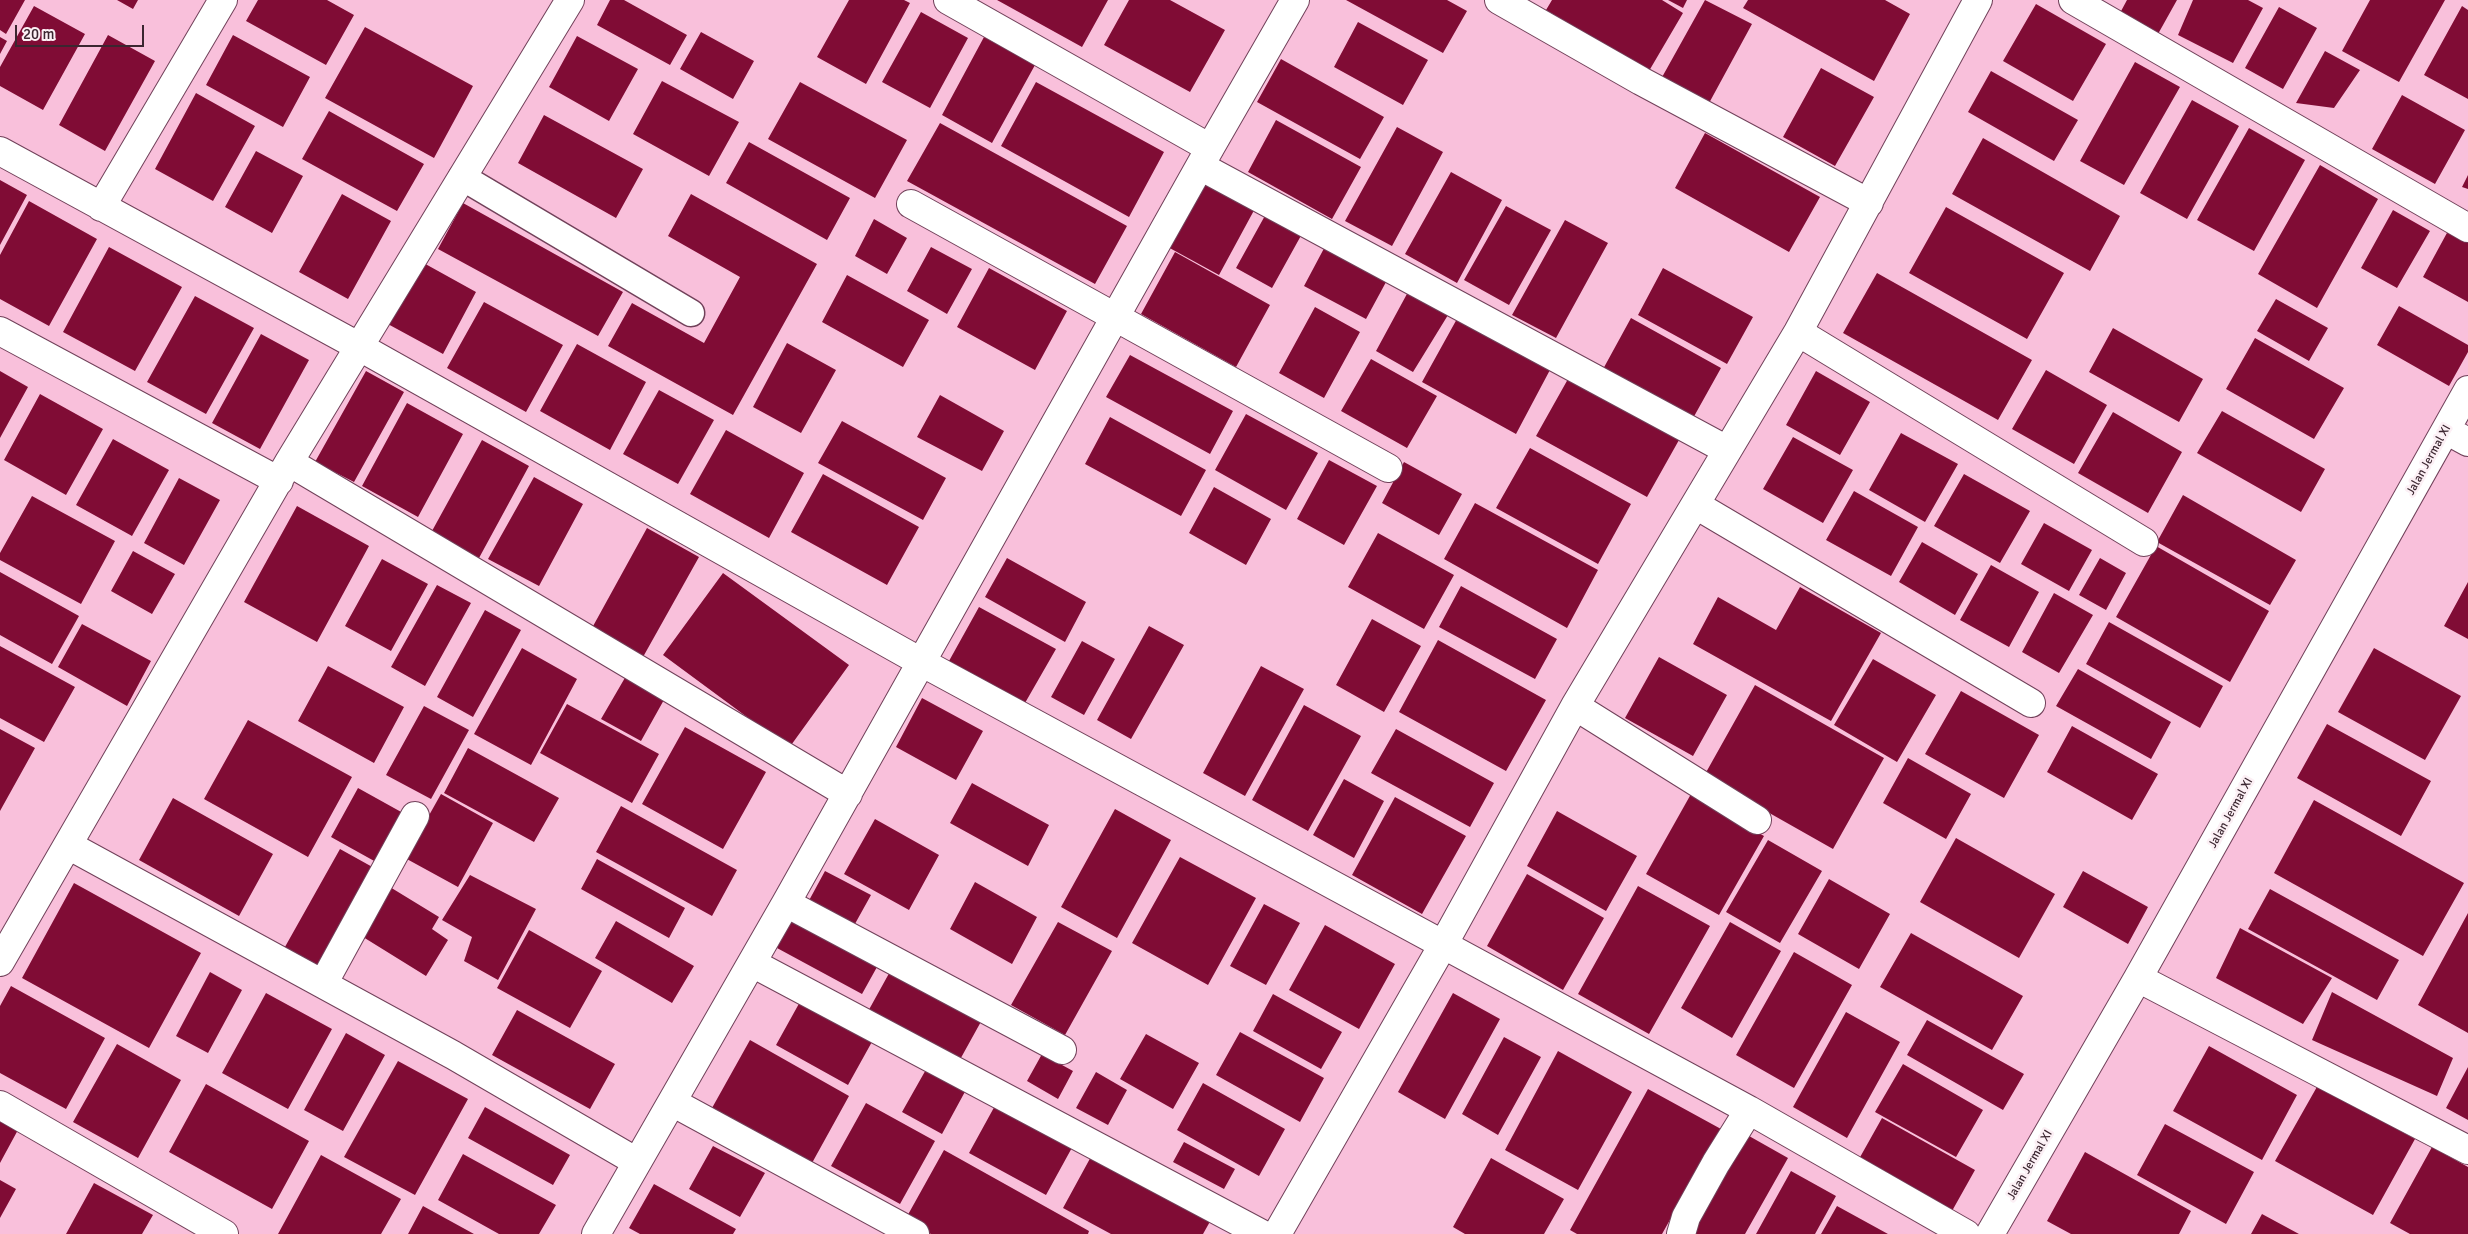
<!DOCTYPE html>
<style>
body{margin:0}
#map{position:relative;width:2468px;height:1234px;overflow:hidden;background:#f9c0db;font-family:Signika,sans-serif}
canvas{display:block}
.scale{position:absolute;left:15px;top:25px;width:129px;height:22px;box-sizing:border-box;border:2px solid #3b2630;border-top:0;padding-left:6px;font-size:15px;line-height:18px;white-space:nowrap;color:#3b2630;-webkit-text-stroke:4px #fcf0f5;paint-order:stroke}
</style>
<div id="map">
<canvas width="2468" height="1234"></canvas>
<div class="scale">20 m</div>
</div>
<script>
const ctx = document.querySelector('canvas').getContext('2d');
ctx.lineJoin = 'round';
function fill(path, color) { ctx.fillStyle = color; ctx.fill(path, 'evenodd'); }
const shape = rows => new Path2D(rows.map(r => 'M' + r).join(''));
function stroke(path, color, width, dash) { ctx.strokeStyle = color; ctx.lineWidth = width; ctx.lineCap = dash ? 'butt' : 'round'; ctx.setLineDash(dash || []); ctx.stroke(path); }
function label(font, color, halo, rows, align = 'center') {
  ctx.font = font + ' Signika,sans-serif'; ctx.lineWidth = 5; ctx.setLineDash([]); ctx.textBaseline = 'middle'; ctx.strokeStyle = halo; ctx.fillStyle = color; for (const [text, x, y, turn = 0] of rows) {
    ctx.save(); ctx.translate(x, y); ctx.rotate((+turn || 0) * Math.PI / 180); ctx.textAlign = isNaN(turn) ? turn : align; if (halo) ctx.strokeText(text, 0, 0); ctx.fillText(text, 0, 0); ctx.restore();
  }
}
fill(shape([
 [0,0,25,0,6,34,0,30],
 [117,0,138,0,133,9],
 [258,0,327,0,354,15,326,65,246,21],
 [610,0,624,0,687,35,670,65,597,25],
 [849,0,904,0,910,3,866,84,817,57],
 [997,0,1108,0,1082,47],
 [1129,0,1170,0,1225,30,1190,92,1104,45],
 [1346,0,1447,0,1467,11,1443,53],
 [1552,0,1662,0,1683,13,1649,71,1546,10],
 [1668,0,1687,0,1683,8],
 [1705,0,1752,24,1708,105,1661,79],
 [1748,0,1885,0,1910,14,1874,81,1743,8],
 [2127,0,2177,0,2158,34,2120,13],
 [2193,0,2248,0,2263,8,2233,63,2178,35],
 [2370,0,2445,0,2399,82,2342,51],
 [2036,4,2106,44,2073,101,2003,61],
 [34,6,85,34,43,110,0,86,0,67],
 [2462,6,2468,10,2468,99,2424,75],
 [2279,7,2317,28,2283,89,2245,68],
 [921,12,968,38,930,108,882,82],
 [1358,22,1428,60,1403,105,1334,67],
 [365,27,473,86,434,158,325,98],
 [701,32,754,61,733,99,680,69],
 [108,35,155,61,105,151,59,125],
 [233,35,310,77,283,127,206,85],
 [577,36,638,69,609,121,549,87],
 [0,37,7,41,0,54],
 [984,37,1035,65,992,143,942,115],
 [2325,51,2360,70,2334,108,2296,103],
 [1281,59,1384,117,1360,159,1257,102],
 [2135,62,2180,87,2124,185,2080,161],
 [1821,68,1874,97,1835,166,1783,137],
 [1991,71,2078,120,2054,161,1968,112],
 [662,81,739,122,709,176,633,134],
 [800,82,907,140,875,198,768,139],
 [1036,82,1164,152,1129,217,1001,146],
 [196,93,255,126,213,201,155,169],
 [2402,95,2465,130,2435,184,2372,149],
 [2192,100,2239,126,2187,219,2140,193],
 [329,111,424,164,397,211,302,159],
 [544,115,643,169,616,218,518,163],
 [1276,120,1361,167,1332,219,1248,172],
 [940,123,1127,226,1095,284,907,181],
 [1397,127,1443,152,1392,246,1345,221],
 [2249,128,2305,160,2254,251,2197,220],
 [1705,133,1820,197,1789,252,1675,188],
 [1983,138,2120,216,2090,271,1952,194],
 [749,142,850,198,827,240,726,183],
 [256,151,303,176,272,233,225,207],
 [2320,165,2378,199,2317,308,2258,274],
 [1451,172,1502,200,1457,283,1405,254],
 [1205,174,1258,203,1219,275,1166,246],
 [2468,175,2468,189,2462,187],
 [0,180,27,195,0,245],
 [342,194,391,221,348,299,299,272],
 [691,194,817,264,733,415,608,346,632,303,704,343,740,277,668,236],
 [29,201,97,239,49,326,0,299,0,255],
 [463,203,623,292,598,336,438,249],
 [1506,206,1551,230,1509,305,1464,280],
 [1946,207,2064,273,2027,339,1909,273],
 [2393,210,2430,231,2397,288,2361,268],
 [1267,212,1303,232,1272,288,1236,268],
 [874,219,907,238,887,274,855,256],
 [1565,220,1608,243,1556,338,1512,315],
 [2448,231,2468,242,2468,302,2423,277],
 [1329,239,1392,271,1366,319,1304,286],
 [109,247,182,287,135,371,63,332],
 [931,247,972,269,947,314,907,291],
 [1175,252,1270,305,1236,367,1141,314],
 [420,261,476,292,443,354,386,323],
 [989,268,1067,311,1035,370,957,327],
 [1663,268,1753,317,1727,364,1638,315],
 [1877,273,2032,360,1998,420,1843,333],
 [847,275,929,320,903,367,822,322],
 [1408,292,1448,315,1413,372,1376,351],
 [195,296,254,328,206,414,147,382],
 [2276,299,2328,328,2309,361,2257,331],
 [484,302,563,345,526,412,447,368],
 [2399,306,2468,345,2468,352,2449,386,2377,345],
 [1315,307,1360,332,1324,398,1279,373],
 [1458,317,1551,368,1516,434,1422,382],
 [1631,318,1721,368,1692,420,1602,371],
 [2113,328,2203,379,2179,422,2089,372],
 [261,334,309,360,260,449,212,423],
 [2255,338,2344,388,2314,439,2226,389],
 [787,343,836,370,801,433,753,407],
 [577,344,646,382,610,450,540,411],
 [1130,355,1233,411,1210,454,1106,397],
 [1371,359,1437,396,1407,448,1341,411],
 [2046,370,2107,405,2074,464,2012,429],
 [0,371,28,387,0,438],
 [366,371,404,392,354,482,315,462],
 [1816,371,1870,402,1840,455,1786,425],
 [1568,379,1679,440,1647,497,1536,436],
 [659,390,714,420,678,484,623,454],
 [40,394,103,429,66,495,4,460],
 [940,395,1004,431,982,471,917,437],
 [407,403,463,434,418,517,362,486],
 [2222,411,2325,469,2301,512,2197,453],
 [2113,412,2182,452,2148,513,2078,473],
 [1246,414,1318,453,1286,510,1215,470],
 [1110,417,1206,470,1181,516,1085,464],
 [842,421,946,478,923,520,818,463],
 [726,430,804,473,769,538,690,494],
 [1901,433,1958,464,1925,522,1869,490],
 [1793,437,1853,470,1823,523,1763,489],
 [113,439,169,470,132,536,76,505],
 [482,440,529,466,479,558,432,531],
 [1530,448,1631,504,1598,564,1496,508],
 [1329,460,1377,486,1344,545,1297,519],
 [1404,462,1462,494,1439,535,1382,503],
 [823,474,919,527,887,585,791,532],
 [1964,474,2030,511,2000,563,1934,526],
 [534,477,583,504,539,586,488,559],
 [179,478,220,500,184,565,144,543],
 [1214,487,1271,519,1246,565,1189,533],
 [1854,491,1918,527,1891,576,1826,540],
 [2183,495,2296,560,2270,605,2157,542],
 [32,496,115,541,81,604,0,560,0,553],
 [1475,503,1598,570,1567,628,1444,559],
 [297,506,369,546,317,642,244,602],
 [2044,523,2092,550,2069,591,2021,564],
 [647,528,699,557,643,657,592,628],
 [1378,533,1454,575,1424,629,1348,587],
 [1922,542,1978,574,1955,615,1899,582],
 [2156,546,2269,611,2230,682,2116,617],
 [133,551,175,574,152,614,111,591],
 [1007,558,1086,602,1065,642,985,597],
 [2100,558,2126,573,2106,610,2079,595],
 [382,559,428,584,391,651,345,626],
 [1991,565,2039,592,2009,647,1960,620],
 [0,572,79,616,52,664,0,635],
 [723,573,849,665,789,748,663,655],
 [2468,582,2468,639,2444,626],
 [437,585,471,603,425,686,391,667],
 [1461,586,1557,639,1535,679,1439,627],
 [1800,587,1881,633,1831,721,1693,644,1718,597,1776,630],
 [2054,593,2093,615,2059,673,2022,652],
 [979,607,1056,649,1025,703,949,661],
 [485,610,521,630,473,717,437,697],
 [1372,619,1421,646,1384,712,1336,685],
 [2109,622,2223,686,2200,728,2086,664],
 [82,624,151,661,127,706,58,667],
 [1149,626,1184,645,1131,739,1097,720],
 [1438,640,1546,700,1506,771,1399,712],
 [1082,641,1115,659,1084,715,1051,697],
 [0,646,75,687,44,742,0,718],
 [522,648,577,679,531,765,474,734],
 [2374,648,2461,696,2425,760,2338,712],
 [1659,657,1727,695,1693,756,1625,718],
 [1873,659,1936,695,1897,762,1834,725],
 [328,666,404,707,374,763,298,721],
 [1261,666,1304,689,1245,796,1203,773],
 [2078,669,2171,722,2151,759,2056,706],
 [626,676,665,698,641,741,601,719],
 [1755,685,1884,758,1833,849,1704,776],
 [1961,691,2039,735,2004,798,1925,754],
 [922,698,983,731,956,780,896,747],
 [567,704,659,754,632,803,540,753],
 [1304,705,1361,736,1308,831,1252,800],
 [424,706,469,730,431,799,386,775],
 [248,720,352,777,308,857,204,799],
 [2327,724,2431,781,2401,836,2297,778],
 [2072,726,2158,774,2132,820,2047,772],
 [685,727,766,772,723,849,642,804],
 [0,729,35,748,0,811],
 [1396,729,1494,783,1470,827,1371,773],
 [468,748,559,798,534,842,444,793],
 [1908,758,1971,794,1946,839,1883,803],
 [1344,779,1384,801,1354,858,1313,835],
 [972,783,1049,825,1028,866,950,823],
 [358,788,403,813,376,862,331,837],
 [441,794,493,823,458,887,405,858],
 [1691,794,1764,836,1719,915,1646,874],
 [1395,797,1466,836,1422,914,1352,875],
 [173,798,273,854,239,916,139,860],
 [2314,800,2464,883,2423,956,2274,873],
 [621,806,737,870,712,916,596,852],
 [1115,809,1171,840,1117,938,1061,907],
 [1557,811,1637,856,1606,911,1527,866],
 [875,819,939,855,909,910,844,874],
 [1956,838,2055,894,2019,958,1920,902],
 [1768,840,1822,871,1780,943,1726,912],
 [340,849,376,869,318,975,281,954],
 [1180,857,1256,898,1208,985,1132,943],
 [597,859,685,908,669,938,581,889],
 [825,871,871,895,851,931,806,906],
 [2083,871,2148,907,2128,944,2063,907],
 [1527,874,1604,918,1563,990,1487,946],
 [470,875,536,909,498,980,464,961,472,937,442,920],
 [1829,879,1890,914,1859,969,1798,934],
 [975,882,1037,917,1012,964,950,929],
 [74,883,201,953,149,1048,22,978],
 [385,884,439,917,432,929,448,940,426,976,355,932],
 [1638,886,1710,926,1649,1034,1578,994],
 [2270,889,2399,960,2377,1000,2248,929],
 [1264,904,1300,923,1266,985,1230,966],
 [2468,913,2468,1033,2418,1005],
 [792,920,877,967,862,994,777,948],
 [616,921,694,966,672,1003,595,958],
 [1058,922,1112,951,1065,1035,1011,1005],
 [1730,922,1781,951,1732,1038,1681,1008],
 [1325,925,1395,964,1359,1029,1289,990],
 [2240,928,2332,978,2303,1024,2216,978],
 [529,930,602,971,570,1028,497,988],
 [1911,933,2023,996,1992,1050,1880,987],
 [1794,952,1852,985,1794,1088,1736,1055],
 [892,968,983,1018,957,1065,866,1015],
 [210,972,242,990,208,1053,176,1036],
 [11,986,105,1038,66,1109,0,1073,0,1006],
 [2332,992,2453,1058,2437,1096,2312,1040],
 [266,993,332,1029,288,1109,222,1073],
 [1453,993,1500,1019,1445,1119,1398,1092],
 [1273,994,1342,1032,1321,1069,1253,1031],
 [801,1000,873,1040,848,1085,776,1045],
 [517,1010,615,1064,590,1109,492,1055],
 [1846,1012,1900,1042,1847,1138,1793,1107],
 [1927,1020,2024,1074,2003,1110,1907,1055],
 [1240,1032,1324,1078,1300,1122,1216,1075],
 [346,1033,385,1055,343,1131,304,1110],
 [1146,1034,1199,1063,1173,1109,1120,1079],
 [1504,1037,1541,1057,1498,1135,1462,1114],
 [750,1040,849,1096,812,1163,712,1108],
 [117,1044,181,1080,138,1158,73,1122],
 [2209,1046,2297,1095,2262,1160,2173,1111],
 [1558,1051,1632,1092,1578,1190,1505,1150],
 [1042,1054,1073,1071,1058,1099,1027,1081],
 [398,1061,468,1099,415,1195,344,1157],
 [1903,1064,1983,1110,1956,1157,1875,1112],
 [928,1066,967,1088,942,1134,902,1112],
 [2468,1067,2468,1120,2446,1108],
 [1096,1072,1127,1090,1108,1125,1076,1108],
 [1203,1083,1285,1129,1259,1176,1177,1130],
 [206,1084,309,1141,272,1209,169,1152],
 [2318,1085,2415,1139,2373,1215,2275,1161],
 [1648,1089,1721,1129,1662,1234,1577,1234,1570,1230],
 [997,1102,1074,1144,1046,1195,969,1153],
 [866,1103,935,1141,900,1204,831,1166],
 [485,1107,570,1155,553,1185,468,1138],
 [0,1118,19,1128,0,1163],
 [1882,1118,1975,1170,1952,1211,1859,1159],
 [2165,1124,2254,1172,2226,1224,2137,1175],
 [1742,1132,1788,1158,1745,1234,1684,1234],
 [1184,1142,1235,1169,1224,1189,1173,1162],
 [713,1146,765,1173,740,1217,689,1189],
 [2432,1147,2468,1167,2468,1234,2410,1234,2390,1223],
 [944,1150,1089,1231,1088,1234,931,1234,905,1220],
 [2085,1152,2191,1211,2179,1234,2071,1234,2047,1221],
 [1093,1153,1212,1218,1203,1234,1111,1234,1063,1208],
 [463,1154,556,1205,539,1234,499,1234,438,1200],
 [321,1155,401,1199,381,1234,278,1234],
 [1491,1158,1564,1199,1544,1234,1465,1234,1453,1227],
 [1791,1171,1836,1196,1815,1234,1756,1234],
 [0,1180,16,1189,0,1218],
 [94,1183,153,1215,142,1234,66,1234],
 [654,1184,736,1229,733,1234,640,1234,629,1228],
 [423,1206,474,1234,408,1234],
 [1837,1206,1888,1234,1821,1234],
 [2262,1214,2299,1234,2251,1234]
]), '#800c35');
const service = shape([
 [462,177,691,313]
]);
const minor = shape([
 [948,0,1210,148],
 [1499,0,1641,81,1869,203],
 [2073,0,2468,228],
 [0,151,358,346,921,662,1749,1110,1966,1234],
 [1200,166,1727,450],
 [911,204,1388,468],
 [101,207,223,0],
 [0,331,279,481],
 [1798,332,2144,542],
 [2446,430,2468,442],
 [289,462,848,794],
 [1696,505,2031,703],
 [1575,706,1757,820],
 [68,845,453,1055,637,1162],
 [786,903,1062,1050],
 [0,962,289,462,570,0],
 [752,963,1262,1234],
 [2138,978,2468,1150],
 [323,984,415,816],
 [672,1102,915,1234],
 [0,1105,224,1234],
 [596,1234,786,903,1210,148,1295,0],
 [1277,1234,1443,945,1575,706,1798,332,1978,0],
 [1681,1234,1686,1217,1716,1163,1749,1110],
 [1990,1234,2138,978,2468,390]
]);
stroke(service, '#71415a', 29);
stroke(minor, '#71415a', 30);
stroke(service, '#fff', 26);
stroke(minor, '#fff', 28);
label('12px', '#3b2630', '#fcf0f5', [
 ["Jalan Jermal XI",2429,460,-61],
 ["Jalan Jermal XI",2231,813,-61],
 ["Jalan Jermal XI",2030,1165,-60]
]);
</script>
